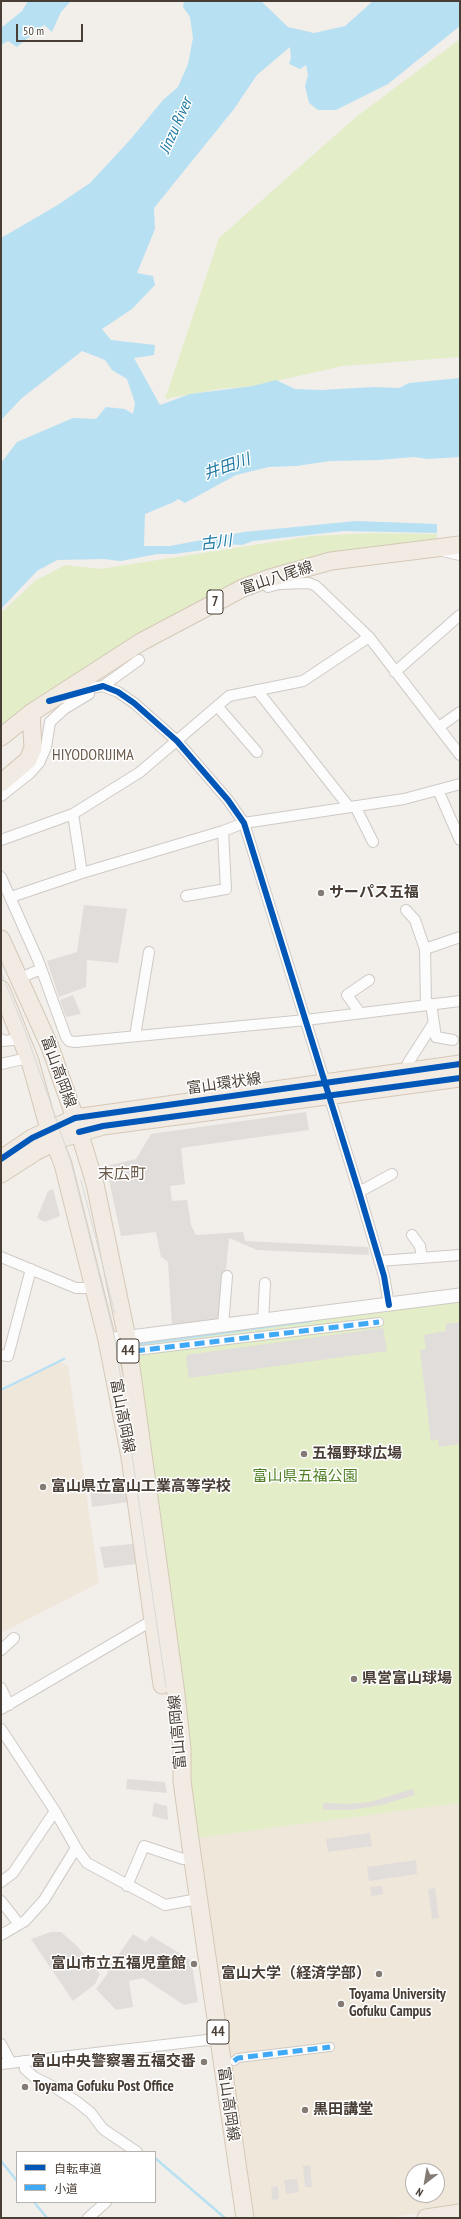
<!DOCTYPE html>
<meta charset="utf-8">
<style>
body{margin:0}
#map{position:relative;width:461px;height:2219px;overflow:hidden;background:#f2eeea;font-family:"PT Sans Narrow","Noto Sans JP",sans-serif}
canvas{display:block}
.frame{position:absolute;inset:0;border:2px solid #483e35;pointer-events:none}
.legend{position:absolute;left:16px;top:2151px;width:140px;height:52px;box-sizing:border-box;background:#fff;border:1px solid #b6b2ae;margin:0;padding:5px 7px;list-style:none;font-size:12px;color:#483e35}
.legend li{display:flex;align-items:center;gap:8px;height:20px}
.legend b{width:20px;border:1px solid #b6b2ae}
.north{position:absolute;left:405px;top:2163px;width:40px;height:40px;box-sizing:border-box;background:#fff;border:1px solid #b6b2ae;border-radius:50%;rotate:211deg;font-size:11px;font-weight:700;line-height:16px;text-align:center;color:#483e35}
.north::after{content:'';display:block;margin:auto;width:14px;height:18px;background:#847c74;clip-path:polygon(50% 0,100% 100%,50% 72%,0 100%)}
.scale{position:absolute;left:16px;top:24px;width:67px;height:18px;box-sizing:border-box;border:2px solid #483e35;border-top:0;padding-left:5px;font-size:12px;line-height:14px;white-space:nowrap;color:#483e35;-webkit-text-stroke:3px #fff;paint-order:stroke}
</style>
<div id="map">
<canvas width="461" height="2219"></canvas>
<div class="frame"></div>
<ul class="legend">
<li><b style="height:5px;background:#0057b8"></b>自転車道</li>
<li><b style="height:5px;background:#3fa9f5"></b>小道</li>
</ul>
<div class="north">N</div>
<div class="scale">50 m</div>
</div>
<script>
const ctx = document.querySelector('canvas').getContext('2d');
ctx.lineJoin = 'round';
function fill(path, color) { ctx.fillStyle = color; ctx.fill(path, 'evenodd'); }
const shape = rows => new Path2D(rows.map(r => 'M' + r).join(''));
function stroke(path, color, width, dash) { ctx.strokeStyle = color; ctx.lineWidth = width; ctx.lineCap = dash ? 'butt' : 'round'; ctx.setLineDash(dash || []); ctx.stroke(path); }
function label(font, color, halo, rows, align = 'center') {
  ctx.font = font + ' "PT Sans Narrow","Noto Sans JP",sans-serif'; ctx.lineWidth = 3; ctx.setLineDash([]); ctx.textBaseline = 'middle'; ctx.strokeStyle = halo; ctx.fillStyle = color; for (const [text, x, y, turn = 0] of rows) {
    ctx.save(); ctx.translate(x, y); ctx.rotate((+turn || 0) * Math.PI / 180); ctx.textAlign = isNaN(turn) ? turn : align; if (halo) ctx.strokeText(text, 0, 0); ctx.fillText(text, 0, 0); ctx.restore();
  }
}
fill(shape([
 [59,1361,68,1366,99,1583,1,1633,1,1392],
 [460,1803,460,2207,386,2218,254,2218,197,1838],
 [413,2171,437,2171,437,2195,413,2195]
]), '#f0e7db');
fill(shape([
 [460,39,460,357,343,366,253,386,219,389,165,399,219,238,356,117],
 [372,533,437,534,437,543,242,583,1,728,1,613,35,581,65,565,100,569,312,536],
 [460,1302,460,1803,197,1838,136,1341]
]), '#e3edc8');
fill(shape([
 [84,905,127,909,118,963,87,960,86,987,59,997,47,961,77,952],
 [73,995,81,1014,66,1017,60,1000],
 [306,1112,309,1130,181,1148,185,1184,170,1186,172,1201,187,1200,191,1225,196,1235,243,1232,245,1241,368,1247,369,1255,257,1250,229,1238,221,1320,172,1325,168,1262,161,1257,156,1232,121,1236,106,1166,136,1159,151,1134],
 [53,1189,60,1216,45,1222,37,1218,48,1191],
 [460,1322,460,1444,439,1447,438,1439,431,1441,420,1350,426,1349,424,1335,446,1331,446,1324],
 [383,1328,387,1351,189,1378,186,1355],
 [90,1485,101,1485,103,1494,126,1492,128,1502,92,1507],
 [133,1544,136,1564,104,1568,100,1547],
 [127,1779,165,1782,167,1793,126,1789],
 [413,1789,415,1795,381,1805,351,1810,323,1810,323,1803,350,1804,370,1802],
 [154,1803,167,1806,168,1820,152,1816],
 [370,1833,372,1846,328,1852,326,1839],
 [416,1860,417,1874,369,1881,367,1867],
 [382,1886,383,1894,371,1896,370,1887],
 [435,1888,439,1918,432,1919,428,1889],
 [51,1932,61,1932,77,1946,100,1974,95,1984,73,2001,31,1939],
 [133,1934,146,1942,151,1936,191,1960,198,2002,184,2005,143,1978,129,1981,133,2007,116,2010,96,1989,108,1973,106,1968,115,1960],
 [310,2165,312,2187,305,2187,303,2166],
 [297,2179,299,2192,286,2194,284,2180],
 [278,2186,279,2199,272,2200,271,2187]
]), '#e1ddda');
fill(shape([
 [28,1,71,1,61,12,52,32,44,25,17,47,8,41,1,45,1,28,22,11],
 [184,1,261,1,288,27,314,33,345,26,373,1,460,1,460,26,388,84,336,110,318,110,309,103,305,86,308,75,306,65,300,69,289,64,291,58,290,47,257,75,234,109,154,208,155,229,137,273,153,276,155,285,132,309,102,329,111,340,155,345,154,355,134,358,160,405,190,394,253,386,276,380,295,389,321,390,374,387,399,388,409,383,460,378,460,457,428,459,414,457,379,460,330,461,296,466,269,467,236,475,185,503,178,499,174,502,145,514,144,546,170,546,244,532,356,521,437,524,437,533,344,531,253,541,242,545,223,544,210,549,174,554,157,554,121,561,103,559,57,560,37,571,1,609,1,463,17,442,73,418,96,419,106,407,125,409,133,414,135,403,127,379,112,370,105,360,82,351,22,398,1,420,1,238,56,206,90,183,130,140,163,100,178,87,188,64,193,38,190,17,183,7]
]), '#b7e1f3');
stroke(shape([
 [140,1344,311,1321],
 [1,1390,64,1359],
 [119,2134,136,2146],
 [155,2158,225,2218],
 [1,2161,17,2181],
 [34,2202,47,2218]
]), '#b7e1f3', 2.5);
const pedestrian = shape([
 [135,1351,379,1322],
 [234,2061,238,2058,330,2047]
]);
const minor = shape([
 [442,551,460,555],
 [268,587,279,584,309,583,316,586,369,637,460,755],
 [395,672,460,615],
 [103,686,139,660],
 [257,690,349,807],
 [63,698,91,688,103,686,118,692,134,703,177,741,228,800,244,823,359,1192,384,1276,389,1305],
 [217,706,257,752],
 [439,727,460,712],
 [438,790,460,840],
 [1,796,30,773,39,763,46,747,50,722,64,709,89,694],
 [355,806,373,842],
 [73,814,140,772,229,696,303,681,369,637],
 [1,840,73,814,82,873],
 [1,877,38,960,66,1037,69,1041,75,1042,306,1020,460,1001],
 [186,896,226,889,223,831],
 [11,897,82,873,223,831,244,823,404,799,460,784],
 [406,910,415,920,425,949,426,1005],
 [425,949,460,937],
 [20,978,41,969],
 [431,1004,436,1037,453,1040],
 [360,1013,347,995,369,980],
 [135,1036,149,952],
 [1,1039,3,1041,22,1039],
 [1,1064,28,1058],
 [408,1071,408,1063,433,1024],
 [359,1192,392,1174],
 [412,1235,420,1246,422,1258],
 [1,1257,76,1288,95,1288],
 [379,1261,460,1255],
 [263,1321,265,1283],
 [223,1326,227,1276],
 [1,1355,8,1356,31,1269],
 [1,1650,14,1638],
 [1,1688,9,1705],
 [1,1709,153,1620],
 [1,1729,55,1811,78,1851,87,1863,165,1905,198,1899],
 [1,1882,13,1873,55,1811],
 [127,1886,144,1846,183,1859,192,1858],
 [1,1901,19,1924],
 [1,1935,25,1921,44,1900,76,1848],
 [1,2044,11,2063],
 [24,2061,25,2069,34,2077,56,2088,76,2101,91,2113,103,2129,137,2152],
 [1,2064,207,2040,220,2043],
 [88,2218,106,2202]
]);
const tertiary = shape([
 [107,1340,460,1295]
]);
const primary = shape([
 [1,737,31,713,141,642,243,588,270,578,331,561,460,545],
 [1,783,28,760,33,748,31,713],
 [1,939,50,1047,75,1118,95,1184,127,1338,176,1694,182,1749,182,1781,191,1847,245,2218],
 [1,989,30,1061,49,1129,63,1164,107,1340,130,1457,162,1685],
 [1,1159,32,1138,75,1118,460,1064],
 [1,1174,35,1152,63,1138,103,1126,460,1078],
 [426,2218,460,2213]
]);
stroke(pedestrian, '#cecac6', 10);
stroke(minor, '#cecac6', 12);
stroke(tertiary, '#cecac6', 15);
stroke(primary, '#d5c8b6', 19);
stroke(pedestrian, '#fdfcfc', 8);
stroke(minor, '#fdfcfc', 10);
stroke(tertiary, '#fdfcfc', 13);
stroke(primary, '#f1ebe4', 17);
stroke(shape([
 [1,961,7,975],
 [1,972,26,1033,71,1162,115,1339,166,1687],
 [81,1180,115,1314]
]), '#d9d9d8', 1);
stroke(shape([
 [135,1351,379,1322],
 [234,2061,238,2058,330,2047]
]), '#3fa9f5', 5, [10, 5]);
stroke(shape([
 [49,701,103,686,118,692,134,703,177,741,228,800,244,823,359,1192,384,1276,389,1305],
 [79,1132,103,1126,460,1078],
 [1,1159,32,1138,75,1118,460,1064]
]), '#0057b8', 6);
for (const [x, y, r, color] of [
 [321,893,4,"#847c74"],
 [304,1454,4,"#847c74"],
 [43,1487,4,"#847c74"],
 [354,1679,4,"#847c74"],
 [194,1964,4,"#847c74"],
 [379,1974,4,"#847c74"],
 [341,2004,4,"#847c74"],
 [204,2062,4,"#847c74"],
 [25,2087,4,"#847c74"],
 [305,2110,4,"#847c74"]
]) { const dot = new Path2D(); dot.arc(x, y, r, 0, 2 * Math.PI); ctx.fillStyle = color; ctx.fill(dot); stroke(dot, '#fff', 1.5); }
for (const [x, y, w] of [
 [215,602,16],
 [128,1351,22],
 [218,2032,22]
]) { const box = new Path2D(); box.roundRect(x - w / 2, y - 12, w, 24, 3); ctx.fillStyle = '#fff'; ctx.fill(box); stroke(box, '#483e35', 1); }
label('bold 14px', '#483e35', null, [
 ["7",215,602],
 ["44",128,1351],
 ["44",218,2032]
]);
label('15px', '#483e35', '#fff', [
 ["富山八尾線",277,578,-18],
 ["富山高岡線",58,1072,70],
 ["富山環状線",224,1084,-8],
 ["富山高岡線",122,1416,79],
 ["富山高岡線",178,1732,-95],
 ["富山高岡線",228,2104,82]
]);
label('bold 15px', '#483e35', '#fff', [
 ["サーパス五福",329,893],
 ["五福野球広場",312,1454],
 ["富山県立富山工業高等学校",51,1487],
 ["県営富山球場",362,1679],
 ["富山市立五福児童館",186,1964,"right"],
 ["富山大学（経済学部）",371,1974,"right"],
 ["Toyama University",349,1995],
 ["Gofuku Campus",349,2012],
 ["富山中央警察署五福交番",196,2062,"right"],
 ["Toyama Gofuku Post Office",33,2087],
 ["黒田講堂",313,2110]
], 'left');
label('15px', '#507f23', '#fff', [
 ["富山県五福公園",305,1477]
]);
label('italic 16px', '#217ba4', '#fff', [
 ["Jinzu River",176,126,-66],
 ["井田川",227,467,-19],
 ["古川",216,543,-7]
]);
label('16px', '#6c5b4b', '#fff', [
 ["HIYODORIJIMA",93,755],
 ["末広町",122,1174]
]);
</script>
